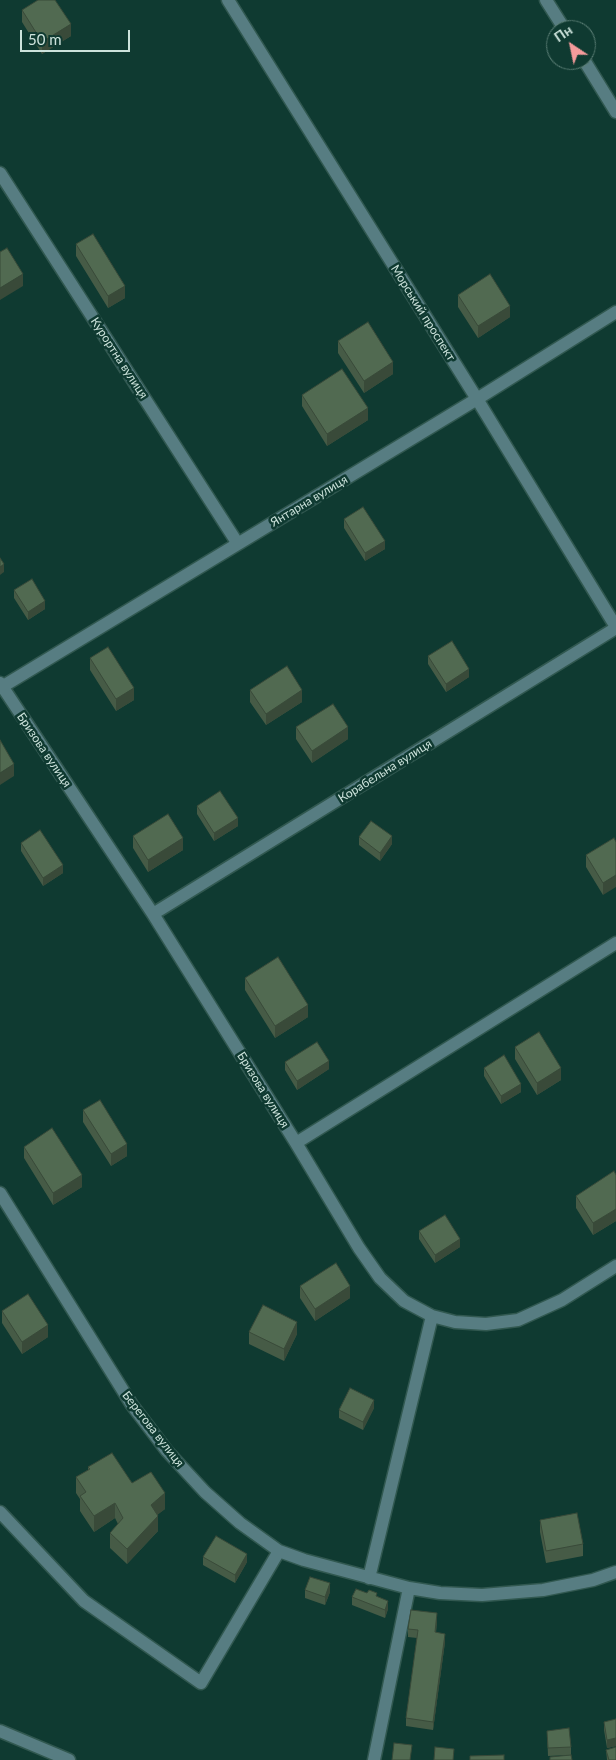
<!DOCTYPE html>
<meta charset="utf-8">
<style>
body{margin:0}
#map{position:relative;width:616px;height:1760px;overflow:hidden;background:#0f3a31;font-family:Lato,sans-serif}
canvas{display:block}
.north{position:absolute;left:546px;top:20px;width:50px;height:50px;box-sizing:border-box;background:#0f3a31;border:1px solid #5b7e75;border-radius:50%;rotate:326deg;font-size:14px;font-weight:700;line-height:20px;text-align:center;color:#cde3dc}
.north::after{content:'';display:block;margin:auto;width:18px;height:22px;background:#f59b9b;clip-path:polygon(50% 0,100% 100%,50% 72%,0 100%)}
.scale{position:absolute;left:20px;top:30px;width:110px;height:22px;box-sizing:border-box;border:2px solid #cde3dc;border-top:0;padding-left:6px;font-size:15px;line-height:18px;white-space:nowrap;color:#cde3dc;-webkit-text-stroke:4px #0f3a31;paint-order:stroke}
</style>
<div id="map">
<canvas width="616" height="1760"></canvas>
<div class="north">Пн</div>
<div class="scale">50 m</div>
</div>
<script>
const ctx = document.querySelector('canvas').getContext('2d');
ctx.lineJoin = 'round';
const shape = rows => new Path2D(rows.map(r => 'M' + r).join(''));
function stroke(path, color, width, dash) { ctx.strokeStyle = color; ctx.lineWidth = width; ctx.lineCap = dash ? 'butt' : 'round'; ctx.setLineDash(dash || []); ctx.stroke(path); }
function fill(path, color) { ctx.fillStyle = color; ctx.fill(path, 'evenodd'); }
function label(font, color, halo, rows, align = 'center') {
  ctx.font = font + ' Lato,sans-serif'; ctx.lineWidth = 5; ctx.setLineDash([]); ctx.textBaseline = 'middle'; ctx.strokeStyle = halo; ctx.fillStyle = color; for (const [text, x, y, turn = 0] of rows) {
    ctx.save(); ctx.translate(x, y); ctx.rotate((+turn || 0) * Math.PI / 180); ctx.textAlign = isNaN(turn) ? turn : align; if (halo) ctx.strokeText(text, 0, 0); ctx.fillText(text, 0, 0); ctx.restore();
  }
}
const minor = shape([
 [228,0,477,399,616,627],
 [546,0,565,30],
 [584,60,616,112],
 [0,173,238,544],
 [0,683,153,914,296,1143,359,1248,380,1278,404,1301,432,1316,455,1322,486,1324,518,1320,562,1300,616,1266],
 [0,688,477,399,616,312],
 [153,914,616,628],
 [296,1143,616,943],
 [0,1193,132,1405,167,1451,205,1492,240,1523,279,1551,304,1560,409,1588,440,1593,482,1595,543,1590,593,1580,616,1572],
 [0,1512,84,1601,201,1683,279,1551],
 [369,1578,432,1316],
 [0,1731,69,1760],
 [374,1760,409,1588]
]);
stroke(minor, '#315850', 15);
stroke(minor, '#577d82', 12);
fill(shape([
 [22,10,71,36,42,54,22,22],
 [76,244,125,298,108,308,76,256],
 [458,295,510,317,478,338,458,307],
 [338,341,393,374,364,393,338,353],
 [302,395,368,420,327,446,302,406],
 [344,519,385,549,365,561,344,528],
 [14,590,45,609,28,620,14,598],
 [428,656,469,677,446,692,428,664],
 [90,658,134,700,116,711,90,670],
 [250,690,302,702,266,725,250,702],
 [296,727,348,739,312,763,296,739],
 [197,806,238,826,214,841,197,814],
 [133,836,183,850,148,872,133,848],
 [359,837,392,844,380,861,359,845],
 [614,838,603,895,586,867,586,855],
 [21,843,63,873,43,886,21,851],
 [245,978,308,1017,275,1038,245,990],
 [515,1047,561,1080,537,1095,515,1059],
 [285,1062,329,1069,297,1090,285,1070],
 [484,1068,521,1092,501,1104,484,1076],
 [83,1110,127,1156,111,1166,83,1122],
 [24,1147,82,1187,53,1205,24,1158],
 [616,1175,616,1221,593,1235,576,1208,576,1196],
 [419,1231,460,1247,435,1263,419,1239],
 [300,1286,350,1298,315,1321,300,1298],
 [2,1311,48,1337,22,1354,2,1323],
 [249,1332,297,1334,284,1361,249,1344],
 [374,1408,363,1430,339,1418,339,1410],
 [88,1467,132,1483,165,1509,158,1514,158,1531,127,1564,110,1548,110,1533,118,1524,115,1518,94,1532,80,1511,80,1499,76,1493,76,1477,88,1470],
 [540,1520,583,1544,583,1556,546,1563,540,1532],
 [203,1557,247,1562,235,1583,203,1565],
 [305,1590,330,1592,325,1605,305,1598],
 [352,1597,377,1597,388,1609,385,1618,352,1605],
 [437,1621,436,1633,445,1642,433,1730,406,1726,406,1718,417,1638,408,1637,408,1629],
 [616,1719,616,1746,607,1748,604,1730,604,1722],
 [547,1731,571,1747,571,1755,548,1756],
 [606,1750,616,1760,607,1760]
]), '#465b46');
fill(shape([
 [71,24,71,36,42,54,42,42],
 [23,274,23,286,0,300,0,288],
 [125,286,125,298,108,308,108,296],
 [510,306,510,317,478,338,478,326],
 [393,362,393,374,364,393,364,381],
 [368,408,368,420,327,446,327,434],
 [385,541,385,549,365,561,365,553],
 [4,564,4,572,0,575,0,567],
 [45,601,45,609,28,620,28,612],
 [469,669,469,677,446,692,446,684],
 [134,688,134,700,116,711,116,699],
 [302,690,302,702,266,725,266,714],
 [348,727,348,739,312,763,312,751],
 [14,764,14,776,0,785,0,773],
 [238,818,238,826,214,841,214,833],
 [392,836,392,844,380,861,380,853],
 [183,838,183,850,148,872,148,860],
 [63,865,63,873,43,886,43,878],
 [616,875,616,887,603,895,603,883],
 [308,1005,308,1017,275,1038,275,1026],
 [329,1061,329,1069,297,1090,297,1081],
 [561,1068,561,1080,537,1095,537,1083],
 [521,1084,521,1092,501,1104,501,1096],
 [127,1144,127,1156,111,1166,111,1154],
 [82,1175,82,1187,53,1205,53,1193],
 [616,1209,616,1221,593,1235,593,1223],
 [460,1239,460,1247,435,1263,435,1255],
 [350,1286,350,1298,315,1321,315,1309],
 [297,1322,297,1334,284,1361,284,1349],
 [48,1325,48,1337,22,1354,22,1342],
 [374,1400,374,1408,363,1430,363,1422],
 [165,1493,165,1509,151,1520,151,1505],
 [115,1503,115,1518,94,1532,94,1516],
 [158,1516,158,1531,127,1564,127,1549],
 [247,1554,247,1562,235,1583,235,1575],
 [330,1583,330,1592,325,1605,325,1597],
 [388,1601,388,1609,385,1618,385,1610],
 [437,1613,437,1621,435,1641,435,1632],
 [445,1634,445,1642,433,1730,433,1722],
 [616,1738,616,1746,607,1748,607,1740]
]), '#394a39');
const building = shape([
 [38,0,55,0,71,24,42,42,22,10,38,0],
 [93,234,125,286,108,296,76,244,93,234],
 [7,248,23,274,0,288,0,252,7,248],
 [490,274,510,306,478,326,458,295,490,274],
 [368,322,393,362,364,381,338,341,368,322],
 [342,369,368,408,327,434,302,395,342,369],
 [363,507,385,541,365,553,344,519,363,507],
 [0,558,4,564,0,567,0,558],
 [32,579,45,601,28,612,14,590,32,579],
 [452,641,469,669,446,684,428,656,452,641],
 [108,647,134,688,116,699,90,658,108,647],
 [287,666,302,690,266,714,250,690,287,666],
 [333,704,348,727,312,751,296,727,333,704],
 [0,740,14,764,0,773,0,740],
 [220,791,238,818,214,833,197,806,220,791],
 [168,814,183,838,148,860,133,836,168,814],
 [371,821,392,836,380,853,359,837,371,821],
 [40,830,63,865,43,878,21,843,40,830],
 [614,838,616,842,616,875,603,883,586,855,614,838],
 [278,957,308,1005,275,1026,245,978,278,957],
 [539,1032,561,1068,537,1083,515,1047,539,1032],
 [317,1042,329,1061,297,1081,285,1062,317,1042],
 [504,1055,521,1084,501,1096,484,1068,504,1055],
 [100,1100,127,1144,111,1154,83,1110,100,1100],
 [52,1128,82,1175,53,1193,24,1147,52,1128],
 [614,1171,616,1175,616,1209,593,1223,576,1196,614,1171],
 [445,1215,460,1239,435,1255,419,1231,445,1215],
 [336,1263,350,1286,315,1309,300,1286,336,1263],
 [28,1294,48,1325,22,1342,2,1311,28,1294],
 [263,1305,297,1322,284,1349,249,1332,263,1305],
 [350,1388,374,1400,363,1422,339,1410,350,1388],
 [112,1453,132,1483,151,1472,165,1493,151,1505,158,1516,127,1549,110,1533,123,1518,115,1503,94,1516,80,1496,86,1492,76,1477,90,1469,88,1467,112,1453],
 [577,1513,583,1544,546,1551,540,1520,577,1513],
 [216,1536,247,1554,235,1575,203,1557,216,1536],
 [310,1577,330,1583,325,1597,305,1590,310,1577],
 [356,1589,367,1593,369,1590,377,1593,376,1596,388,1601,385,1610,352,1597,356,1589],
 [411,1610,437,1613,435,1632,445,1634,433,1722,406,1718,418,1630,408,1629,411,1610],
 [616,1719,616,1738,607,1740,604,1722,616,1719],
 [569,1728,571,1747,548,1748,547,1731,569,1728],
 [394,1743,412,1745,410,1760,392,1760,394,1743],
 [435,1747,454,1749,453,1760,434,1760,435,1747],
 [616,1747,616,1760,609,1760,606,1750,616,1747],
 [504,1755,504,1760,470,1760,470,1756,504,1755],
 [571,1755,572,1760,550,1760,550,1757,571,1755]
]);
fill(building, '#516a51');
stroke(building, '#394a39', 1);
label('12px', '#cde3dc', '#0f3a31', [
 ["Морський проспект",423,313,58],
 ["Курортна вулиця",119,358,57],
 ["Янтарна вулиця",309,501,-31],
 ["Бризова вулиця",44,750,56],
 ["Корабельна вулиця",385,771,-32],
 ["Бризова вулиця",263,1090,58],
 ["Берегова вулиця",153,1429,52]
]);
</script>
